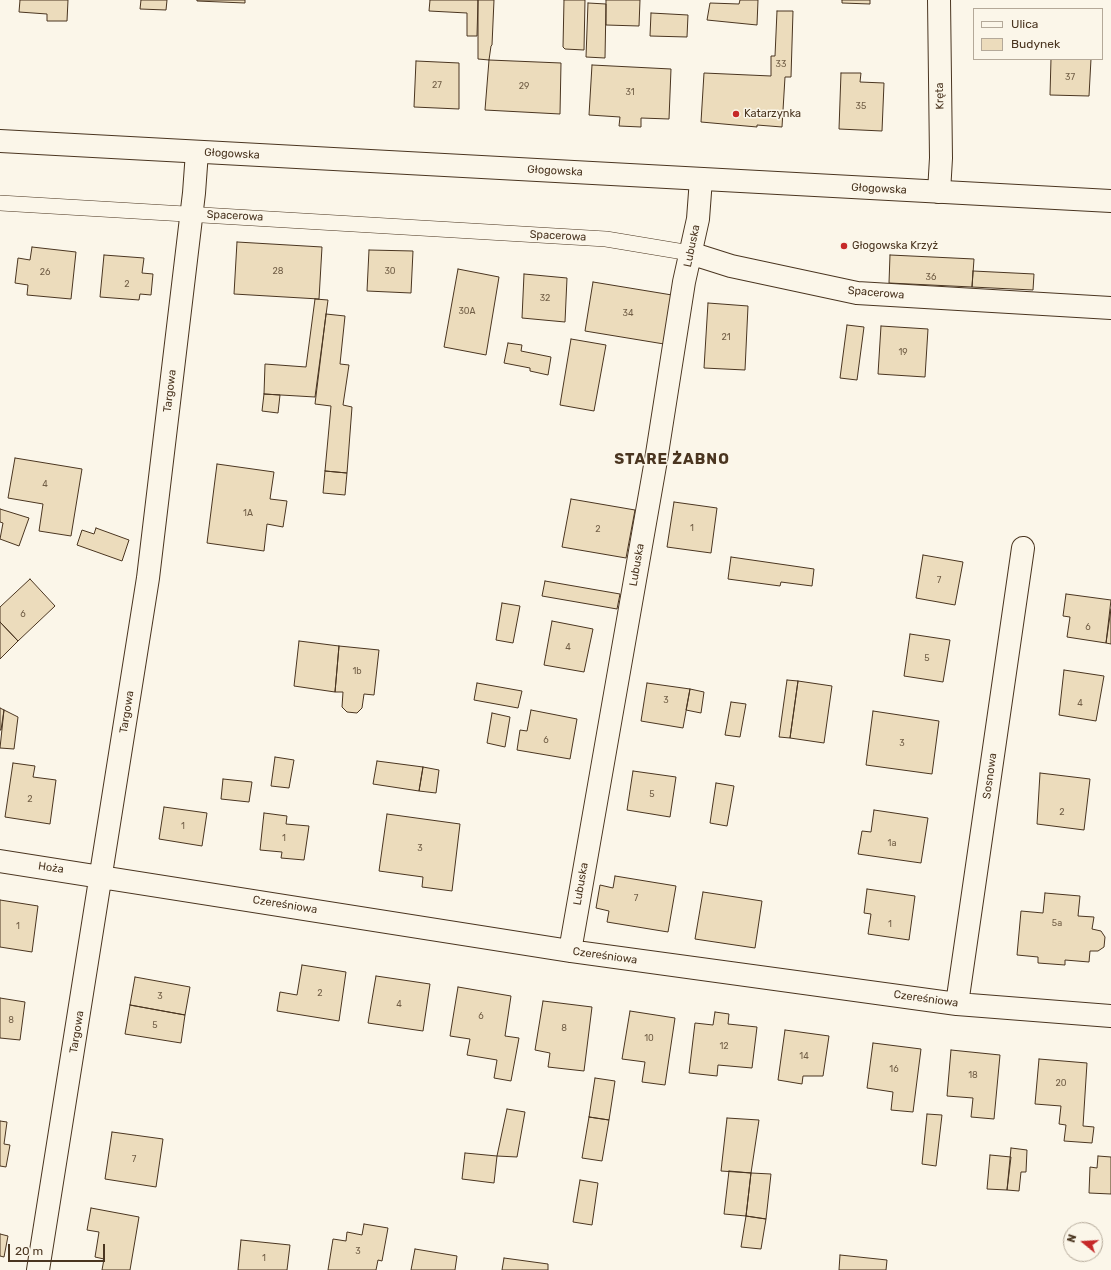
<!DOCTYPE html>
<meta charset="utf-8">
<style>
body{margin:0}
#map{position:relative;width:1111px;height:1270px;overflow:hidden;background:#fbf6e9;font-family:Rubik,sans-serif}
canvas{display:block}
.legend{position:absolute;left:973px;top:8px;width:130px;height:52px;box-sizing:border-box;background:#fbf6e9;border:1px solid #b4a999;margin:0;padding:5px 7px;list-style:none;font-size:12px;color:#4a3520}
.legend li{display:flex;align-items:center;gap:8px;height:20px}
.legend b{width:20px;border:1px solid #b4a999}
.north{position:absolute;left:1063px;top:1222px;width:40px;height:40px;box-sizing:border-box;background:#fbf6e9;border:1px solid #b4a999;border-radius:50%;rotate:288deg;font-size:11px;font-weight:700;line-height:16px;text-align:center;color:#4a3520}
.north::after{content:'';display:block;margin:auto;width:14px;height:18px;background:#c62828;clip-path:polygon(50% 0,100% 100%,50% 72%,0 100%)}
.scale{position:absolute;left:8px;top:1244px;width:97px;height:18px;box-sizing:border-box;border:2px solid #4a3520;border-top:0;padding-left:5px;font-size:12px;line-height:14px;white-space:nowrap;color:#4a3520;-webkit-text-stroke:3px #fbf6e9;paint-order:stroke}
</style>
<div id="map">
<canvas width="1111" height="1270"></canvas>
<ul class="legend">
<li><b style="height:5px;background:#fbf6e9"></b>Ulica</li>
<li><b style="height:11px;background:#ecdcbc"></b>Budynek</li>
</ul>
<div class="north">N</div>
<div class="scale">20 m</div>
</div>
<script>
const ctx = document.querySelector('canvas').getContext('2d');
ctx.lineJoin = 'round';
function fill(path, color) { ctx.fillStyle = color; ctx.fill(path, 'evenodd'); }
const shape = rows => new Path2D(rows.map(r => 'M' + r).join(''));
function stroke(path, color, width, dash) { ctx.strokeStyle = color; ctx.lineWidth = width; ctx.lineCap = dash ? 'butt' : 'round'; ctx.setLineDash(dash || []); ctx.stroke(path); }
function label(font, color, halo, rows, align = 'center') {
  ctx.font = font + ' Rubik,sans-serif'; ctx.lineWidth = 3; ctx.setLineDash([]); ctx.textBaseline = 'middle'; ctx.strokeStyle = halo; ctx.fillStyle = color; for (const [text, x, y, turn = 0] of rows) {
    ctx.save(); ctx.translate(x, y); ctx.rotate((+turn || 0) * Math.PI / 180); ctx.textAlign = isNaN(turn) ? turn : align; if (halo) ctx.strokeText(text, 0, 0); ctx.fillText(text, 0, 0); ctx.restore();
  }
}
const building = shape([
 [20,0,68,0,67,21,47,21,47,14,19,12,20,0],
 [141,0,167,0,166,10,140,9,141,0],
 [197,0,245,0,245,3,197,1,197,0],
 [430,0,478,0,477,36,467,36,467,13,429,11,430,0],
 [478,0,494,0,492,45,491,46,489,60,478,59,478,0],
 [564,0,585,0,584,50,565,49,563,47,564,0],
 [606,0,640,0,639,26,606,25,606,0],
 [740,0,758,0,757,25,707,20,710,3,739,4,740,0],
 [842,0,870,0,870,4,842,3,842,0],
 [588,3,606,4,605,58,586,57,588,3],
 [777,11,793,11,791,77,785,77,782,127,757,125,757,127,701,122,704,73,771,76,771,56,775,56,777,11],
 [651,13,688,15,687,37,650,36,651,13],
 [1051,59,1091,59,1089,96,1050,95,1051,59],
 [489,60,561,63,560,114,485,110,489,60],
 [416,61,459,63,459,109,414,107,416,61],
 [592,65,671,69,669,119,641,118,641,127,619,126,620,117,589,115,592,65],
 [841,73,861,73,860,82,884,83,882,131,839,129,841,73],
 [237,242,322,247,319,299,234,294,237,242],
 [32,247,76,252,71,299,27,295,28,285,15,283,18,258,30,260,32,247],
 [369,250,413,251,411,293,367,291,369,250],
 [104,255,144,258,142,273,153,274,151,295,140,294,139,300,100,297,104,255],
 [890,255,974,259,972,287,889,283,890,255],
 [458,269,499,277,486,355,444,347,458,269],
 [973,271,1034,274,1033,290,972,287,973,271],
 [524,274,567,278,565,322,522,318,524,274],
 [593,282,672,295,664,344,585,331,593,282],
 [315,299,328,300,315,397,264,394,265,364,306,367,315,299],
 [708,303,748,306,745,370,704,368,708,303],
 [326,314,345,316,340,364,349,365,343,405,352,407,347,473,325,471,331,406,315,404,326,314],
 [847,325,864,327,857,380,840,378,847,325],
 [881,326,928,329,925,377,878,374,881,326],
 [571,339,606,345,594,411,560,405,571,339],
 [508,343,522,345,521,351,551,357,548,375,530,371,530,368,504,363,508,343],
 [264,394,280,395,278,413,262,411,264,394],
 [15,458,82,469,71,536,39,531,43,504,8,498,15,458],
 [217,464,274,472,270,499,287,501,283,527,267,524,264,551,207,543,217,464],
 [325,471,347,473,345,495,323,493,325,471],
 [571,499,635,510,626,558,562,547,571,499],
 [674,502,717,508,711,553,667,547,674,502],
 [0,509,29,518,19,546,0,539,3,523,0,522,0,509],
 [96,528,129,540,122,561,77,545,82,530,94,534,96,528],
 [923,555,963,562,955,605,916,598,923,555],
 [731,557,814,569,812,586,781,582,780,586,728,579,731,557],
 [30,579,55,606,18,641,0,622,0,607,30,579],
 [545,581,620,594,617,609,542,596,545,581],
 [1066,594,1111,600,1106,643,1067,637,1070,617,1063,616,1066,594],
 [502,603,520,606,513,643,496,640,502,603],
 [1111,609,1111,644,1106,643,1111,609],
 [552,621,593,629,584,672,544,665,552,621],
 [0,622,18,641,0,659,0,622],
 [910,634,950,640,943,682,904,676,910,634],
 [299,641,339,646,335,692,294,686,299,641],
 [339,646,379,650,374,695,364,694,362,708,357,713,347,712,342,707,343,692,335,692,339,646],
 [1064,670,1104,676,1096,721,1059,715,1064,670],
 [787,680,798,681,790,738,779,737,787,680],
 [798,681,832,686,824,743,790,738,798,681],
 [477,683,522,691,518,708,474,700,477,683],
 [647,683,690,689,683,728,641,721,647,683],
 [690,689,704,692,701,713,686,710,690,689],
 [731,702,746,704,740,737,725,735,731,702],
 [0,708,4,710,1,730,0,730,0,708],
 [4,710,18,717,14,749,0,748,4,710],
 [531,710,577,719,570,759,517,750,520,730,527,731,531,710],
 [873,711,939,721,932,774,866,765,873,711],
 [492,713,510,717,505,747,487,743,492,713],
 [275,757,294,760,289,788,271,786,275,757],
 [377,761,423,767,419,791,373,784,377,761],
 [13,763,35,766,33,777,56,780,50,824,5,817,13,763],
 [423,767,439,770,436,793,419,791,423,767],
 [633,771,676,777,670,817,627,810,633,771],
 [1040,773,1090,779,1084,830,1037,824,1040,773],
 [223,779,252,782,249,802,221,799,223,779],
 [716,783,734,786,727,826,710,823,716,783],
 [164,807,207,813,202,846,159,839,164,807],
 [874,810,928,818,921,863,858,854,862,831,871,832,874,810],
 [264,813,287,816,286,824,309,826,304,860,281,858,282,852,260,850,264,813],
 [387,814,460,824,452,891,422,887,423,877,379,871,387,814],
 [615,876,676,886,668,932,607,922,609,911,596,908,600,885,613,888,615,876],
 [867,889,915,896,909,940,868,934,871,914,864,913,867,889],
 [703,892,762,901,755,948,695,939,703,892],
 [1045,893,1080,896,1078,916,1094,917,1092,929,1101,931,1105,937,1104,947,1098,951,1090,951,1089,962,1065,960,1065,965,1038,963,1038,957,1017,955,1021,911,1043,913,1045,893],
 [0,900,38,906,32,952,0,947,0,900],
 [302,965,346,972,339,1021,277,1011,280,992,297,995,302,965],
 [376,976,430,984,423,1031,368,1023,376,976],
 [135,977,190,987,185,1015,130,1005,135,977],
 [458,987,511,996,505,1036,519,1038,511,1081,494,1078,497,1060,467,1055,470,1039,450,1036,458,987],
 [0,998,25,1002,20,1040,0,1038,0,998],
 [543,1001,592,1007,584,1071,548,1067,550,1053,535,1050,543,1001],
 [130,1005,185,1015,181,1043,125,1034,130,1005],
 [630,1011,675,1018,665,1085,642,1082,645,1062,622,1059,630,1011],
 [715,1012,729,1014,728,1024,757,1027,752,1068,718,1065,717,1076,689,1073,695,1023,713,1025,715,1012],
 [785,1030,829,1036,823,1076,803,1076,802,1084,778,1080,785,1030],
 [873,1043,921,1049,913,1112,891,1110,893,1092,867,1088,873,1043],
 [951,1050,1000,1055,994,1119,971,1117,973,1098,947,1096,951,1050],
 [1039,1059,1087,1063,1083,1126,1094,1127,1092,1143,1064,1141,1066,1125,1059,1124,1061,1106,1035,1104,1039,1059],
 [595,1078,615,1081,609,1120,589,1117,595,1078],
 [507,1109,525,1112,517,1157,497,1156,507,1109],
 [927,1114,942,1115,936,1166,922,1164,927,1114],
 [589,1117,609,1120,602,1161,582,1158,589,1117],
 [727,1118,759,1120,751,1173,721,1171,727,1118],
 [0,1121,7,1122,4,1144,10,1145,6,1167,0,1166,0,1121],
 [112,1132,163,1139,156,1187,105,1179,112,1132],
 [1011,1148,1027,1150,1026,1172,1021,1172,1019,1191,1007,1190,1011,1148],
 [465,1153,497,1156,494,1183,462,1179,465,1153],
 [990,1155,1011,1157,1007,1190,987,1189,990,1155],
 [1098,1156,1111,1157,1111,1194,1089,1193,1090,1167,1097,1168,1098,1156],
 [729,1171,751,1173,746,1216,724,1214,729,1171],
 [751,1173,771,1174,766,1219,746,1216,751,1173],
 [580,1180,598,1183,592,1225,573,1222,580,1180],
 [91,1208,139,1217,130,1270,102,1270,104,1259,95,1257,99,1232,87,1230,91,1208],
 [746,1216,766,1219,761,1249,741,1247,746,1216],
 [364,1224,388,1228,382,1261,378,1260,376,1270,328,1270,333,1239,346,1241,347,1232,362,1235,364,1224],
 [0,1234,8,1236,4,1257,0,1256,0,1234],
 [241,1240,290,1245,287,1270,238,1270,241,1240],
 [415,1249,457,1256,455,1270,411,1270,415,1249],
 [840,1255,887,1260,886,1270,839,1270,840,1255],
 [504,1258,548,1264,548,1270,502,1270,504,1258]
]);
fill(building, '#ecdcbc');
stroke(building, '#4a3520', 1);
const service = shape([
 [0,203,606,239,690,253]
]);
const minor = shape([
 [939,192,941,158,939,0],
 [690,253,731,266,857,293,1111,308],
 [0,861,570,951,957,1004,1111,1016],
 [570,951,656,460,684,282,698,219,701,179],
 [957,1004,1023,548],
 [38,1270,148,578,194,193,197,152]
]);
const tertiary = shape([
 [0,141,1111,201]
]);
stroke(service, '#4a3520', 16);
stroke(minor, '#4a3520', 24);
stroke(tertiary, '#4a3520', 24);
stroke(service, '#fbf6e9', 15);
stroke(minor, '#fbf6e9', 22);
stroke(tertiary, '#fbf6e9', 22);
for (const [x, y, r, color] of [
 [736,114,4,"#c62828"],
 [844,246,4,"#c62828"]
]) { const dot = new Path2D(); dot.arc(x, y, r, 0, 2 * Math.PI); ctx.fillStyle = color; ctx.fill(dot); stroke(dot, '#fbf6e9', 1.5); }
label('9px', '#725f47', null, [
 ["33",781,64],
 ["37",1070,77],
 ["27",437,85],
 ["29",524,86],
 ["31",630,92],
 ["35",861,106],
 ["28",278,271],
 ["30",390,271],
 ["26",45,272],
 ["36",931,277],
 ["2",127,284],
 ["32",545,298],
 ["30A",467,311],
 ["34",628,313],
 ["21",726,337],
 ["19",903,352],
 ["4",45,484],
 ["1A",248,513],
 ["1",692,528],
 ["2",598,529],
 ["7",939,580],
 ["6",23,614],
 ["6",1088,627],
 ["4",568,647],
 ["5",927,658],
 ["1b",357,671],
 ["3",666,700],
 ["4",1080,703],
 ["6",546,740],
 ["3",902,743],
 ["5",652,794],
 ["2",30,799],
 ["2",1062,812],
 ["1",183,826],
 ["1",284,838],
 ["1a",892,843],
 ["3",420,848],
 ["7",636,898],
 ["5a",1057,923],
 ["1",890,924],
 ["1",18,926],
 ["2",320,993],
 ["3",160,996],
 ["4",399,1004],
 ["6",481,1016],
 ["8",11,1020],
 ["5",155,1025],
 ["8",564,1028],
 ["10",649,1038],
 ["12",724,1046],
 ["14",804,1056],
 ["16",894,1069],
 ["18",973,1075],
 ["20",1061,1083],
 ["7",134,1159],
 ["3",358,1251],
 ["1",264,1258]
]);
label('11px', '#4a3520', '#fbf6e9', [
 ["Kręta",940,96,-91],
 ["Głogowska",232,154,3],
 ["Głogowska",555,171,3],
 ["Głogowska",879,189,3],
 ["Spacerowa",235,216,3],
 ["Spacerowa",558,236,3],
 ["Lubuska",692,246,-78],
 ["Spacerowa",876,293,5],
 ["Targowa",170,391,-83],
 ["Lubuska",637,565,-80],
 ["Targowa",127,712,-81],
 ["Sosnowa",990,776,-82],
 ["Hoża",51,868,8],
 ["Lubuska",581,884,-80],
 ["Czereśniowa",285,905,9],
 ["Czereśniowa",605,956,8],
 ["Czereśniowa",926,999,8],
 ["Targowa",77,1032,-81]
]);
label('11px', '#4a3520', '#fbf6e9', [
 ["Katarzynka",744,114],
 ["Głogowska Krzyż",852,246]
], 'left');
ctx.letterSpacing = '1px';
label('bold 15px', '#4a3520', '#fbf6e9', [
 ["STARE ŻABNO",672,460]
]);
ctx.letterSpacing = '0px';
</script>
